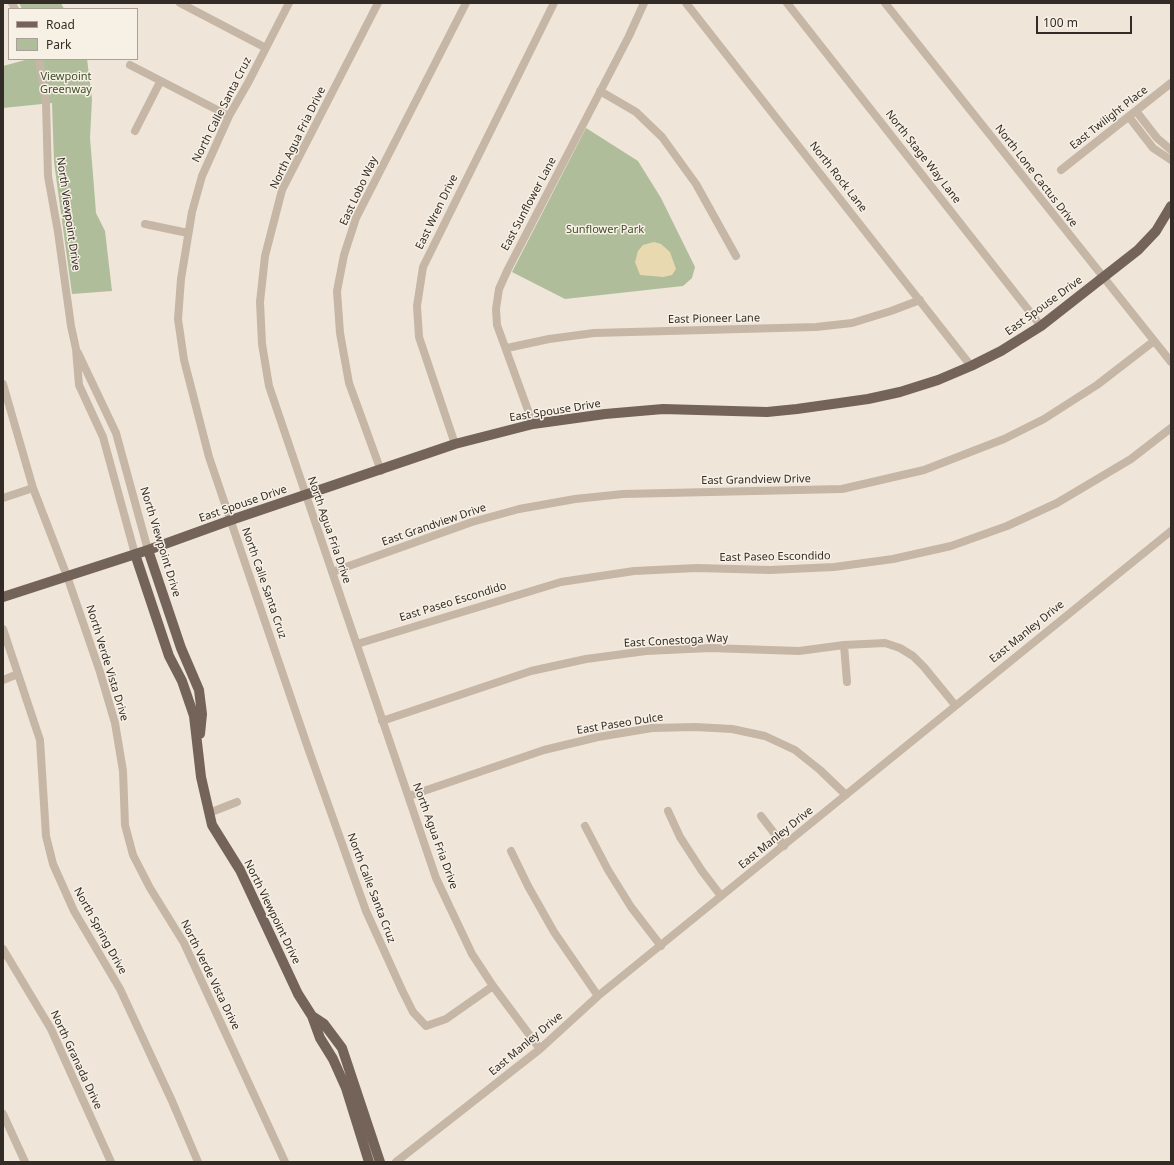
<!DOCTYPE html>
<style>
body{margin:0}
#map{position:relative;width:1174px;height:1165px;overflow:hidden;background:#efe6d9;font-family:"Noto Sans",sans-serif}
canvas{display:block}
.frame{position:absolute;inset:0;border:4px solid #332b26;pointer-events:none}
.legend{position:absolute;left:8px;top:8px;width:130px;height:52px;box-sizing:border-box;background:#f7f0e5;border:1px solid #a9a199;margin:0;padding:5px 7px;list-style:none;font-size:12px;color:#332b26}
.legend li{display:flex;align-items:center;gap:8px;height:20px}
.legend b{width:20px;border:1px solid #a9a199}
.scale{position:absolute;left:1036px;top:16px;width:96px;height:18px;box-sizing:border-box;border:2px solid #332b26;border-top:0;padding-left:5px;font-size:12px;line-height:14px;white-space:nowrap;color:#332b26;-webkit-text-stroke:3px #f7f0e5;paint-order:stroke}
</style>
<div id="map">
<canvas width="1174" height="1165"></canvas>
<div class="frame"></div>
<ul class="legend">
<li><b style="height:5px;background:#746358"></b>Road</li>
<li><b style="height:11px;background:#b0bd9a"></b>Park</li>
</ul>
<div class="scale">100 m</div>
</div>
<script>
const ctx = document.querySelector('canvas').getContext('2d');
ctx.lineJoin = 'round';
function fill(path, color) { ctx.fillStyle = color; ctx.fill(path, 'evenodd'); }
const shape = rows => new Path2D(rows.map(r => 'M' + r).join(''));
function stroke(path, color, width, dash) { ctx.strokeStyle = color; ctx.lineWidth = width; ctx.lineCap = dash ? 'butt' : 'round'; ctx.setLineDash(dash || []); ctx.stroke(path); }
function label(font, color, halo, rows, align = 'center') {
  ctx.font = font + ' "Noto Sans",sans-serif'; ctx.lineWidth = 3; ctx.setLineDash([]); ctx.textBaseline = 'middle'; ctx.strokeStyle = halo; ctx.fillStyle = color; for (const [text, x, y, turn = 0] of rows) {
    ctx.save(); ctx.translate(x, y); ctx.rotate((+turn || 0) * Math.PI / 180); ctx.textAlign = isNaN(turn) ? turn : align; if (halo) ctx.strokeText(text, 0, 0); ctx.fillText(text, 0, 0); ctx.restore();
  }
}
fill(shape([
 [19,3,61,3,64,9,22,9],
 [29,59,87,59,92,99,90,138,94,187,96,213,105,231,112,291,72,294,54,162,52,103,3,108,3,66],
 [586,128,638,161,661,198,695,267,692,278,683,286,565,299,512,272]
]), '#b0bd9a');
fill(shape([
 [654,242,661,244,670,252,676,269,672,275,663,277,640,275,635,262,638,251,643,245]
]), '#e9d9b1');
stroke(shape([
 [12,3,15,9],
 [180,3,266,48],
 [289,3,249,81,229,116,202,176,192,212,181,279,178,319,184,360,209,457,308,748,366,911,402,990,413,1012,426,1026,446,1019,493,986],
 [378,3,282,190,265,256,260,302,262,344,269,386,436,878,472,954,493,986,540,1049],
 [686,3,971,366],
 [787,3,1041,326],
 [885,3,1171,362],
 [39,59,46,103,48,176,58,232,71,326,76,349,79,385,103,437,135,554],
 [130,65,229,116],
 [600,91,636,112,662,137,696,184,736,256],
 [1136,111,1157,138,1171,150],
 [1129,117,1153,148,1171,160],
 [135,131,160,82],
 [1061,170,1171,83],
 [145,224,188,233],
 [507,348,549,339,594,333,816,327,852,323,891,311,920,300],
 [78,353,116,433,148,550],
 [3,384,33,488,67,576,100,672,115,723,123,771,125,825,133,855,150,888,184,943,285,1162],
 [533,424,497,325,496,309,499,289,508,269,629,36,644,3],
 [455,444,419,337,417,306,423,267,554,3],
 [381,471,349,383,340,333,337,291,344,255,356,218,466,3],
 [3,498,33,488],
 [332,572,472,522,519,509,575,499,623,494,842,489,924,470,1004,439,1044,419,1097,385,1154,341],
 [3,629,40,740,46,836,53,864,74,911,120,989,172,1101,198,1162],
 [357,644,561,582,634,571,697,568,770,570,834,567,893,559,951,546,1007,526,1057,503,1131,459,1171,428],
 [844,645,847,682],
 [3,680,18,674],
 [382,721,531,671,586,659,646,651,710,648,799,651,844,645,885,643,900,648,913,656,924,667,955,705],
 [409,796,544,750,598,737,652,728,695,727,732,729,765,736,795,750,820,770,846,795],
 [668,811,680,837,702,871,721,896],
 [209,813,237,802],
 [761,816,784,846],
 [585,826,608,870,631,907,661,946],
 [511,851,528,886,554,932,598,996],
 [3,949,51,1029,111,1162],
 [3,1114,25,1162],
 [396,1162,540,1049,598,996,1171,531]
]), '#c6b6a6', 8);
stroke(shape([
 [148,550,181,648,199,690,202,714,200,734],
 [135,554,169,656,182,681,194,716,201,777,212,825,240,870,298,994,312,1016,320,1038,333,1059,346,1088,369,1162],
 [3,597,148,550,231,520,455,444,533,424,605,414,663,409,767,412,797,409,868,399,900,392,938,380,971,366,1001,351,1041,326,1138,250,1156,231,1171,206],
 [312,1016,324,1024,342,1048,380,1162]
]), '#746358', 10);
label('11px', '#414f2c', '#f7f0e5', [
 ["Viewpoint",66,77],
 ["Greenway",66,90],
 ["Sunflower Park",605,230]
]);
label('11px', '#332b26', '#f7f0e5', [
 ["North Calle Santa Cruz",222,110,-63],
 ["East Twilight Place",1109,118,-38],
 ["North Agua Fria Drive",298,138,-64],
 ["North Stage Way Lane",923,157,52],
 ["North Lone Cactus Drive",1036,176,52],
 ["North Rock Lane",838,177,52],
 ["East Lobo Way",359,191,-65],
 ["East Sunflower Lane",529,204,-62],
 ["East Wren Drive",437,212,-64],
 ["North Viewpoint Drive",68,214,82],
 ["East Spouse Drive",1044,306,-36],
 ["East Pioneer Lane",714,319,-1],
 ["East Spouse Drive",555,411,-9],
 ["East Grandview Drive",756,480,-1],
 ["East Spouse Drive",243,504,-19],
 ["East Grandview Drive",434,525,-19],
 ["North Agua Fria Drive",329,530,71],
 ["North Viewpoint Drive",160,542,73],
 ["East Paseo Escondido",775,557,-1],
 ["North Calle Santa Cruz",264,583,71],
 ["East Paseo Escondido",453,602,-17],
 ["East Manley Drive",1027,632,-39],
 ["East Conestoga Way",676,641,-3],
 ["North Verde Vista Drive",107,663,73],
 ["East Paseo Dulce",620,724,-9],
 ["North Agua Fria Drive",435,836,70],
 ["East Manley Drive",776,838,-39],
 ["North Calle Santa Cruz",371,888,69],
 ["North Viewpoint Drive",272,912,64],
 ["North Spring Drive",100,931,61],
 ["North Verde Vista Drive",210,975,64],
 ["East Manley Drive",526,1044,-40],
 ["North Granada Drive",76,1060,65]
]);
</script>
